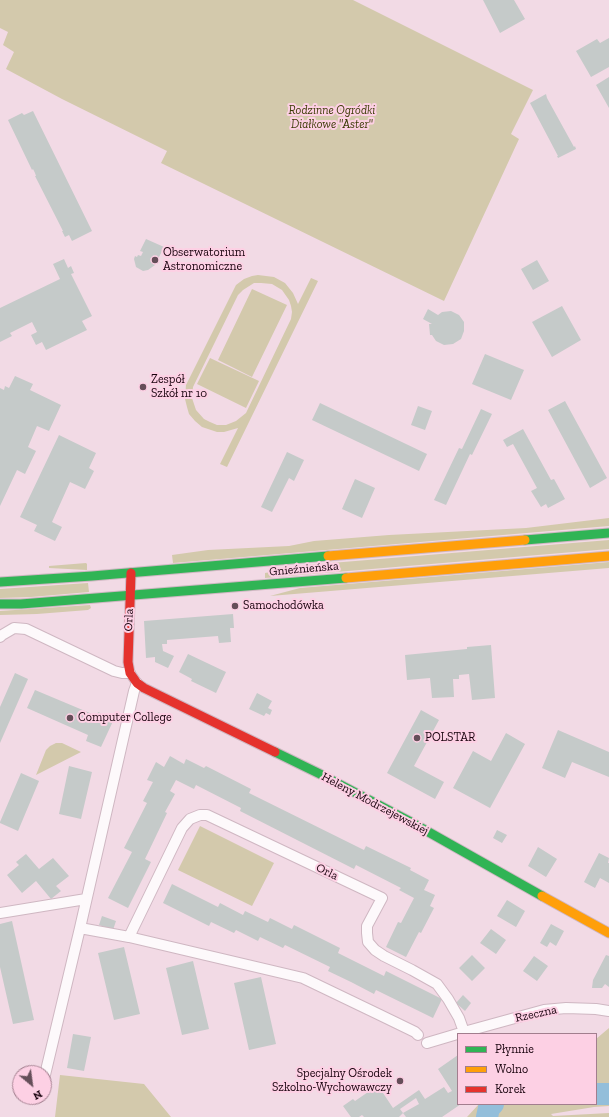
<!DOCTYPE html>
<meta charset="utf-8">
<style>
body{margin:0}
#map{position:relative;width:609px;height:1117px;overflow:hidden;background:#f2dae5;font-family:"Zilla Slab",serif}
canvas{display:block}
.legend{position:absolute;left:457px;top:1033px;width:140px;height:72px;box-sizing:border-box;background:#fdd0e4;border:1px solid #a27e8e;margin:0;padding:5px 7px;list-style:none;font-size:12px;color:#19030e}
.legend li{display:flex;align-items:center;gap:8px;height:20px}
.legend b{width:20px;border:1px solid #a27e8e}
.north{position:absolute;left:12px;top:1065px;width:40px;height:40px;box-sizing:border-box;background:#fdd0e4;border:1px solid #a27e8e;border-radius:50%;rotate:151deg;font-size:11px;font-weight:700;line-height:16px;text-align:center;color:#19030e}
.north::after{content:'';display:block;margin:auto;width:14px;height:18px;background:#654e59;clip-path:polygon(50% 0,100% 100%,50% 72%,0 100%)}
</style>
<div id="map">
<canvas width="609" height="1117"></canvas>
<ul class="legend">
<li><b style="height:5px;background:#30b455"></b>Płynnie</li>
<li><b style="height:5px;background:#ff9f0a"></b>Wolno</li>
<li><b style="height:5px;background:#e5322d"></b>Korek</li>
</ul>
<div class="north">N</div>
</div>
<script>
const ctx = document.querySelector('canvas').getContext('2d');
ctx.lineJoin = 'round';
function fill(path, color) { ctx.fillStyle = color; ctx.fill(path, 'evenodd'); }
const shape = rows => new Path2D(rows.map(r => 'M' + r).join(''));
function stroke(path, color, width, dash) { ctx.strokeStyle = color; ctx.lineWidth = width; ctx.lineCap = dash ? 'butt' : 'round'; ctx.setLineDash(dash || []); ctx.stroke(path); }
function label(font, color, halo, rows, align = 'center') {
  ctx.font = font + ' "Zilla Slab",serif'; ctx.lineWidth = 4; ctx.setLineDash([]); ctx.textBaseline = 'middle'; ctx.strokeStyle = halo; ctx.fillStyle = color; for (const [text, x, y, turn = 0] of rows) {
    ctx.save(); ctx.translate(x, y); ctx.rotate((+turn || 0) * Math.PI / 180); ctx.textAlign = isNaN(turn) ? turn : align; if (halo) ctx.strokeText(text, 0, 0); ctx.fillText(text, 0, 0); ctx.restore();
  }
}
fill(shape([
 [0,0,353,0,533,90,511,134,519,139,444,301,161,163,167,151,62,99,6,69,14,52,3,45,8,32,0,28],
 [258,275,274,277,285,283,293,293,298,304,311,278,318,281,227,467,220,464,238,428,224,432,217,432,202,427,195,421,189,414,187,407,185,399,186,385,236,285,244,279,252,276],
 [254,283,261,283,272,284,282,290,289,300,291,306,292,312,291,319,246,413,236,421,226,425,217,425,210,422,204,419,196,410,192,398,193,387,238,295,243,290],
 [252,289,287,305,252,377,218,360],
 [210,358,259,381,246,408,197,384],
 [609,518,609,526,173,563,172,555,208,550,289,546,314,541,389,535,526,528],
 [609,540,609,549,265,578,265,573,307,565],
 [609,562,609,568,270,596,300,588],
 [86,563,87,564,87,570,49,568,49,566],
 [88,583,89,592,31,597,0,598,0,589],
 [90,605,91,608,88,610,37,614,0,615,0,611],
 [56,743,62,743,81,752,36,775,46,750,50,746],
 [200,826,274,863,252,906,178,870],
 [609,1028,609,1106,594,1107,551,1114,553,1116,609,1113,609,1117,467,1117,479,1104,596,1104,596,1039],
 [60,1075,144,1084,171,1117,55,1117]
]), '#d3c9ac');
stroke(shape([
 [596,1094,609,1094],
 [487,1117,489,1108,493,1104]
]), '#93beda', 22);
fill(shape([
 [483,0,514,0,525,19,500,33],
 [609,38,609,67,591,77,576,51,597,39,600,43],
 [609,77,609,108,596,85],
 [546,94,547,98,574,147,575,146,576,149,558,158,557,156,558,156,530,103],
 [33,111,92,231,72,241,69,235,65,237,62,231,63,231,35,176,36,176,35,173,33,169,32,170,8,120,22,113,24,115],
 [146,239,164,247,158,259,154,258,152,262,156,263,155,265,148,270,143,271,136,267,134,259,135,256,137,257,138,255,141,256,143,252,140,251],
 [64,259,68,268,71,266,74,273,71,274,92,316,82,321,87,330,46,350,42,342,36,345,31,335,37,332,32,322,10,333,12,336,0,342,0,308,60,279,53,264],
 [537,260,549,281,533,290,521,269],
 [562,306,581,340,552,357,532,322],
 [428,309,438,315,442,312,451,311,459,315,464,322,464,331,461,339,453,344,444,345,436,341,432,335,430,335,429,324,432,324,423,319],
 [485,354,524,370,511,400,472,384],
 [15,376,33,384,30,390,61,405,49,431,37,426,28,447,36,451,25,474,17,470,0,506,0,388,4,390,5,386,9,388],
 [565,401,607,478,590,488,548,410],
 [320,403,427,454,419,471,312,420],
 [418,406,432,411,425,430,411,425],
 [481,409,492,414,472,455,470,454,446,505,434,500,459,448,462,449],
 [523,429,551,480,554,479,565,499,548,508,546,504,541,507,531,491,537,488,513,444,507,447,503,440],
 [59,435,96,453,89,468,94,471,85,489,70,482,52,522,62,527,55,541,34,531,37,525,20,517],
 [287,452,304,460,294,481,289,478,272,512,261,507],
 [355,479,375,488,362,518,342,509],
 [233,614,234,628,230,628,231,642,219,643,218,636,167,640,167,644,162,644,163,651,174,656,168,668,155,662,155,657,146,658,144,621],
 [491,645,495,698,472,700,469,674,459,675,459,679,453,679,454,697,432,698,430,678,407,680,405,655,467,649,467,647],
 [188,654,226,672,216,693,191,681,192,679,179,672],
 [15,673,28,679,0,743,0,707],
 [35,690,97,716,98,712,114,719,101,747,86,741,88,735,27,708],
 [257,693,272,701,268,708,272,710,270,715,266,713,264,716,249,709],
 [421,710,439,720,414,766,444,782,435,799,387,773],
 [558,730,609,752,609,777,572,762,565,778,542,768],
 [506,733,525,744,490,808,453,788,473,751,491,761],
 [170,756,184,764,186,759,204,768,206,766,251,789,249,793,364,850,366,846,411,868,410,870,429,880,424,890,435,895,430,906,434,908,421,933,419,932,406,957,386,947,398,922,401,923,414,898,399,890,401,888,356,865,354,869,240,811,241,808,196,785,194,789,176,780,170,791,175,794,165,812,167,813,145,859,151,862,128,908,108,898,132,852,124,848,147,803,143,801,153,782,147,780,156,762,164,767],
 [69,766,92,772,81,819,59,814],
 [21,773,39,781,18,831,0,823,0,822],
 [497,830,507,835,502,843,493,838],
 [538,847,557,859,546,877,528,866],
 [599,853,609,858,608,863,609,863,609,883,600,878,595,888,584,882],
 [26,854,39,869,53,858,69,876,56,886,61,891,51,899,36,881,22,893,7,875,19,865,16,862],
 [172,884,218,907,220,903,243,915,245,911,268,922,270,918,292,929,294,925,340,948,338,953,384,976,386,971,442,999,433,1018,376,990,374,994,351,982,328,971,330,967,285,945,283,948,260,937,258,941,236,930,234,933,211,922,209,926,163,903],
 [507,900,525,911,516,927,497,916],
 [102,916,116,921,113,930,99,925],
 [12,921,34,1020,13,1024,0,967,0,924],
 [551,924,564,931,556,946,550,942,547,947,540,943],
 [491,929,506,940,496,954,480,943],
 [124,947,140,1014,114,1020,98,953],
 [472,955,485,968,472,981,459,968],
 [606,955,609,956,609,987,605,984,602,988,592,988,593,980],
 [534,956,548,966,537,981,523,971],
 [193,961,209,1029,182,1035,166,968],
 [261,977,276,1044,249,1050,234,983],
 [463,995,471,1003,465,1011,456,1003],
 [73,1034,91,1037,84,1071,67,1068],
 [458,1055,458,1104,461,1104,442,1117,406,1117,403,1113,419,1104,416,1098,400,1109,403,1113,399,1117,364,1117,362,1115,359,1117,351,1117,343,1106,353,1099,355,1101,374,1088,377,1092,381,1090,393,1108,419,1090,425,1099,444,1087,448,1093,452,1091,438,1069]
]), '#c5cac9');
const street = shape([
 [0,637,2,635,14,628,26,629,114,671,122,673,130,673],
 [0,913,86,899],
 [80,928,129,937,303,978,380,1015,415,1032,418,1035],
 [129,937,182,828,190,819,200,815,207,815,382,898,367,926,367,933,368,942,375,950,384,956,412,970,437,984,448,999,459,1018,464,1032],
 [427,1043,464,1032,544,1010,566,1008,596,1009,609,1011],
 [44,1079,80,928,134,691,137,683]
]);
const fast = shape([
 [525,540,609,533],
 [0,582,92,576,328,556],
 [0,604,21,604,346,578],
 [275,752,320,774,409,821,542,896]
]);
const slow = shape([
 [328,556,525,540],
 [346,578,609,556],
 [542,896,609,933]
]);
const jam = shape([
 [131,573,128,662,130,673,137,683,144,688,275,752]
]);
stroke(street, '#cfb7c2', 12);
stroke(fast, '#cfb7c2', 11);
stroke(slow, '#cfb7c2', 11);
stroke(jam, '#cfb7c2', 11);
stroke(street, '#fdf9fb', 10);
stroke(fast, '#30b455', 9);
stroke(slow, '#ff9f0a', 9);
stroke(jam, '#e5322d', 9);
for (const [x, y, r, color] of [
 [155,260,4,"#654e59"],
 [143,387,4,"#654e59"],
 [235,606,4,"#654e59"],
 [70,718,4,"#654e59"],
 [417,738,4,"#654e59"],
 [400,1081,4,"#654e59"]
]) { const dot = new Path2D(); dot.arc(x, y, r, 0, 2 * Math.PI); ctx.fillStyle = color; ctx.fill(dot); stroke(dot, '#fdd0e4', 1.5); }
label('italic 12px', '#3b3b05', '#fdd0e4', [
 ["Rodzinne Ogródki",332,111],
 ["Diałkowe \"Aster\"",332,125]
]);
label('12px', '#19030e', '#fdd0e4', [
 ["Obserwatorium",163,253],
 ["Astronomiczne",163,267],
 ["Zespół",151,380],
 ["Szkół nr 10",151,394],
 ["Samochodówka",243,606],
 ["Computer College",78,718],
 ["POLSTAR",425,738],
 ["Specjalny Ośrodek",392,1074,"right"],
 ["Szkolno-Wychowawczy",392,1088,"right"]
], 'left');
label('12px', '#19030e', '#fdd0e4', [
 ["Gnieźnieńska",304,569,-5],
 ["Orla",129,620,-88],
 ["Heleny Modrzejewskiej",375,804,28],
 ["Orla",327,872,26],
 ["Rzeczna",536,1014,-12]
]);
</script>
